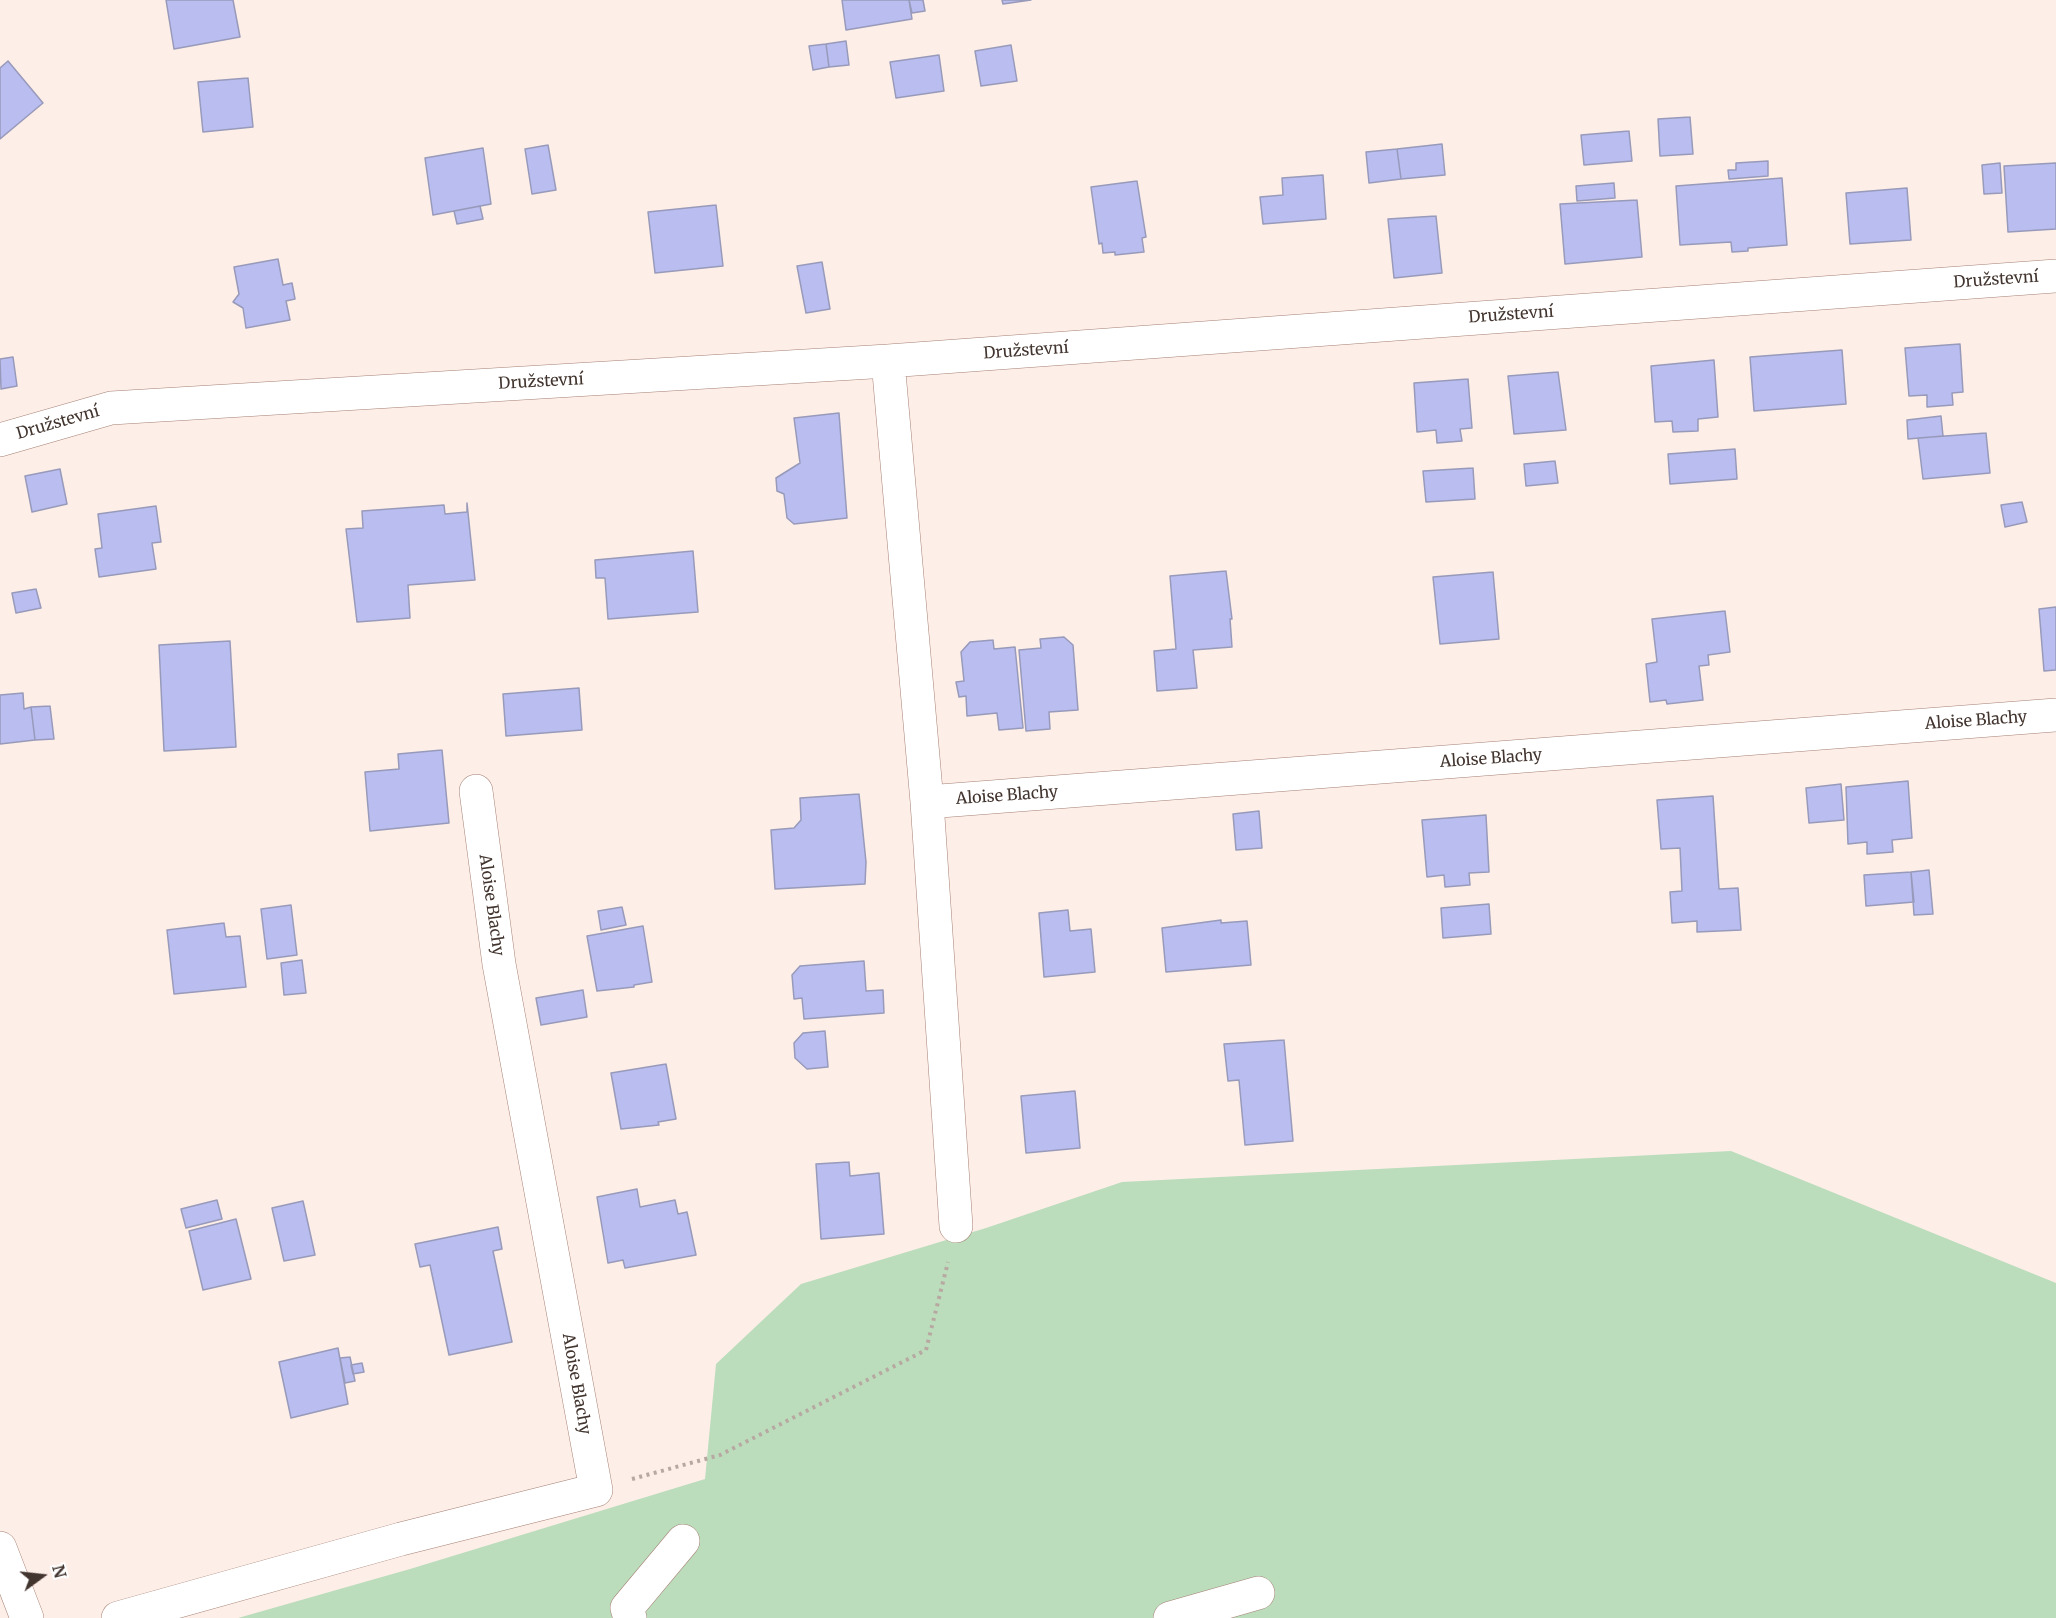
<!DOCTYPE html>
<meta charset="utf-8">
<style>
body{margin:0}
#map{position:relative;width:2056px;height:1618px;overflow:hidden;background:#feeee8;font-family:Merriweather,serif}
canvas{display:block}
.north{position:absolute;left:12px;top:1546px;width:60px;height:60px;-webkit-text-stroke:4px #fff;paint-order:stroke;rotate:75deg;font-size:16px;font-weight:700;line-height:24px;text-align:center;color:#42342e}
.north::after{content:'';display:block;margin:auto;width:21px;height:27px;background:#42342e;clip-path:polygon(50% 0,100% 100%,50% 72%,0 100%)}
</style>
<div id="map">
<canvas width="2056" height="1618"></canvas>
<div class="north">N</div>
</div>
<script>
const ctx = document.querySelector('canvas').getContext('2d');
ctx.lineJoin = 'round';
function fill(path, color) { ctx.fillStyle = color; ctx.fill(path, 'evenodd'); }
const shape = rows => new Path2D(rows.map(r => 'M' + r).join(''));
function stroke(path, color, width, dash) { ctx.strokeStyle = color; ctx.lineWidth = width; ctx.lineCap = dash ? 'butt' : 'round'; ctx.setLineDash(dash || []); ctx.stroke(path); }
function label(font, color, halo, rows, align = 'center') {
  ctx.font = font + ' Merriweather,serif'; ctx.lineWidth = 4.5; ctx.setLineDash([]); ctx.textBaseline = 'middle'; ctx.strokeStyle = halo; ctx.fillStyle = color; for (const [text, x, y, turn = 0] of rows) {
    ctx.save(); ctx.translate(x, y); ctx.rotate((+turn || 0) * Math.PI / 180); ctx.textAlign = isNaN(turn) ? turn : align; if (halo) ctx.strokeText(text, 0, 0); ctx.fillText(text, 0, 0); ctx.restore();
  }
}
fill(shape([
 [1731,1151,2056,1283,2056,1618,238,1618,410,1569,705,1479,716,1364,801,1284,986,1228,1122,1182]
]), '#bbddbc');
const building = shape([
 [166,0,233,0,240,37,174,49,166,0],
 [842,0,909,0,912,19,846,30,842,0],
 [909,0,923,0,925,11,912,13,909,0],
 [1002,0,1031,0,1003,4,1002,0],
 [846,41,849,65,829,67,826,44,846,41],
 [826,44,829,67,813,70,809,46,826,44],
 [1011,45,1017,81,981,86,975,51,1011,45],
 [939,55,944,91,896,98,890,62,939,55],
 [8,61,43,103,0,139,0,68,8,61],
 [248,78,253,127,203,132,198,82,248,78],
 [1690,117,1693,154,1660,156,1658,119,1690,117],
 [1629,131,1632,161,1584,165,1581,135,1629,131],
 [1442,144,1445,175,1401,179,1397,149,1442,144],
 [548,145,556,190,532,194,525,149,548,145],
 [483,148,491,204,433,215,425,158,483,148],
 [1397,149,1401,179,1369,183,1366,152,1397,149],
 [1768,161,1768,176,1729,179,1728,170,1736,170,1736,163,1768,161],
 [2000,163,2002,193,1984,194,1982,165,2000,163],
 [2056,163,2056,229,2008,232,2004,166,2056,163],
 [1323,175,1326,219,1263,224,1260,197,1283,195,1282,178,1323,175],
 [1782,178,1787,245,1748,248,1748,251,1732,252,1731,242,1680,245,1676,186,1782,178],
 [1137,181,1146,237,1142,238,1144,252,1115,255,1115,252,1103,253,1102,243,1099,244,1091,187,1137,181],
 [1614,183,1615,198,1577,201,1576,186,1614,183],
 [1907,188,1911,240,1850,244,1846,193,1907,188],
 [1637,200,1642,257,1565,264,1560,204,1637,200],
 [716,205,723,266,655,273,648,212,716,205],
 [480,206,483,219,457,224,454,211,480,206],
 [1436,216,1442,273,1394,278,1388,219,1436,216],
 [278,259,283,285,292,283,295,299,286,301,290,320,246,328,243,308,233,302,239,294,234,267,278,259],
 [822,262,830,309,806,313,797,266,822,262],
 [1960,344,1963,392,1952,393,1953,405,1927,407,1927,395,1909,396,1905,348,1960,344],
 [1842,350,1846,404,1754,411,1750,357,1842,350],
 [13,357,17,386,1,389,0,359,13,357],
 [1714,360,1718,417,1698,419,1698,431,1673,432,1672,421,1655,422,1651,366,1714,360],
 [1558,372,1566,430,1514,434,1508,376,1558,372],
 [1468,379,1472,428,1460,429,1462,441,1437,443,1436,430,1417,432,1414,383,1468,379],
 [839,413,847,518,794,524,787,518,784,494,777,491,776,478,800,463,794,418,839,413],
 [1941,416,1943,436,1908,439,1907,420,1941,416],
 [1986,433,1990,473,1923,479,1918,438,1986,433],
 [1735,449,1737,479,1670,484,1668,454,1735,449],
 [1555,461,1558,483,1526,486,1524,464,1555,461],
 [1473,468,1475,499,1426,502,1423,471,1473,468],
 [60,469,67,504,32,512,25,476,60,469],
 [2022,502,2027,522,2005,527,2001,505,2022,502],
 [467,503,475,580,408,585,410,618,357,622,346,529,363,528,362,511,444,505,445,514,467,512,467,503],
 [156,506,161,542,152,543,156,569,99,577,95,549,102,548,98,514,156,506],
 [693,551,698,612,608,619,605,578,596,578,595,560,693,551],
 [1226,571,1232,619,1230,619,1232,647,1193,650,1197,688,1157,691,1154,651,1176,649,1170,576,1226,571],
 [1493,572,1499,639,1440,644,1433,577,1493,572],
 [36,589,41,608,16,613,12,593,36,589],
 [2056,607,2056,670,2044,671,2039,609,2056,607],
 [1725,611,1730,652,1708,655,1709,665,1699,666,1703,700,1667,704,1666,700,1650,702,1646,664,1657,662,1652,619,1725,611],
 [1064,637,1073,645,1078,710,1049,712,1050,729,1026,731,1019,650,1041,648,1040,639,1064,637],
 [993,640,994,649,1015,647,1023,728,999,730,997,713,967,716,966,696,959,697,956,682,964,681,961,652,970,642,993,640],
 [230,641,236,747,164,751,159,645,230,641],
 [579,688,582,730,506,736,503,694,579,688],
 [23,693,24,709,31,707,35,740,0,744,0,695,23,693],
 [50,706,54,739,35,740,31,707,50,706],
 [442,750,449,823,370,831,365,772,399,769,398,754,442,750],
 [1908,781,1912,838,1892,840,1893,852,1867,854,1867,842,1848,844,1846,787,1908,781],
 [1841,784,1844,820,1809,823,1806,788,1841,784],
 [859,794,866,862,865,884,775,889,771,830,794,828,801,820,800,798,859,794],
 [1713,796,1719,889,1738,888,1741,930,1697,932,1697,921,1672,923,1670,892,1682,891,1680,848,1661,849,1657,800,1713,796],
 [1259,811,1262,848,1236,850,1233,814,1259,811],
 [1486,815,1489,872,1469,873,1470,885,1445,887,1444,875,1427,877,1422,820,1486,815],
 [1929,870,1933,914,1914,915,1911,872,1929,870],
 [1911,872,1914,902,1866,906,1864,875,1911,872],
 [1489,904,1491,934,1443,938,1441,908,1489,904],
 [291,905,297,955,267,959,261,909,291,905],
 [622,907,626,925,601,930,598,911,622,907],
 [1068,910,1070,931,1091,929,1095,972,1044,977,1039,913,1068,910],
 [1221,920,1221,923,1247,921,1251,965,1166,972,1162,928,1221,920],
 [224,923,226,937,240,936,246,987,174,994,167,930,224,923],
 [643,926,652,982,634,985,634,987,597,991,587,936,643,926],
 [302,960,306,993,284,995,281,963,302,960],
 [864,961,866,991,883,990,884,1013,804,1019,802,998,794,999,792,975,800,966,864,961],
 [583,990,587,1017,541,1025,536,998,583,990],
 [825,1031,828,1067,807,1069,795,1058,794,1043,803,1033,825,1031],
 [1284,1040,1293,1141,1245,1145,1239,1080,1228,1081,1224,1044,1284,1040],
 [666,1064,676,1119,658,1122,659,1125,621,1129,611,1073,666,1064],
 [1075,1091,1080,1148,1026,1153,1021,1096,1075,1091],
 [849,1162,850,1176,879,1173,884,1234,821,1239,816,1164,849,1162],
 [637,1189,640,1207,675,1200,678,1214,687,1212,696,1255,625,1268,623,1260,608,1263,597,1197,637,1189],
 [217,1200,222,1219,186,1228,181,1209,217,1200],
 [303,1201,315,1255,284,1261,272,1208,303,1201],
 [236,1219,251,1279,203,1290,189,1231,236,1219],
 [498,1227,502,1249,493,1251,512,1342,449,1355,430,1265,420,1267,415,1244,498,1227],
 [338,1348,348,1404,291,1418,279,1362,338,1348],
 [350,1357,355,1381,345,1383,340,1358,350,1357],
 [362,1363,364,1372,353,1374,351,1365,362,1363]
]);
fill(building, '#b9bdf0');
stroke(building, '#989aba', 1.5);
const minor = shape([
 [888,361,927,802,956,1226],
 [0,440,111,408,888,361,2056,276],
 [927,802,2056,715],
 [118,1618,401,1539,596,1490,499,964,476,791],
 [630,1618,627,1608,683,1541],
 [1170,1618,1258,1593]
]);
const major = shape([
 [0,1548,27,1618]
]);
stroke(minor, '#a48174', 34);
stroke(major, '#a48174', 34);
stroke(shape([
 [632,1479,720,1455,926,1350,948,1262]
]), '#b7a8a2', 4, [3, 4.5]);
stroke(minor, '#fff', 33);
stroke(major, '#fff', 33);
label('16px', '#42342e', '#fff', [
 ["Družstevní",1996,280,-4],
 ["Družstevní",1511,315,-4],
 ["Družstevní",1026,351,-4],
 ["Družstevní",541,382,-3],
 ["Družstevní",58,423,-16],
 ["Aloise Blachy",1976,721,-4],
 ["Aloise Blachy",1491,759,-4],
 ["Aloise Blachy",1007,796,-4],
 ["Aloise Blachy",491,905,82],
 ["Aloise Blachy",576,1384,80]
]);
</script>
